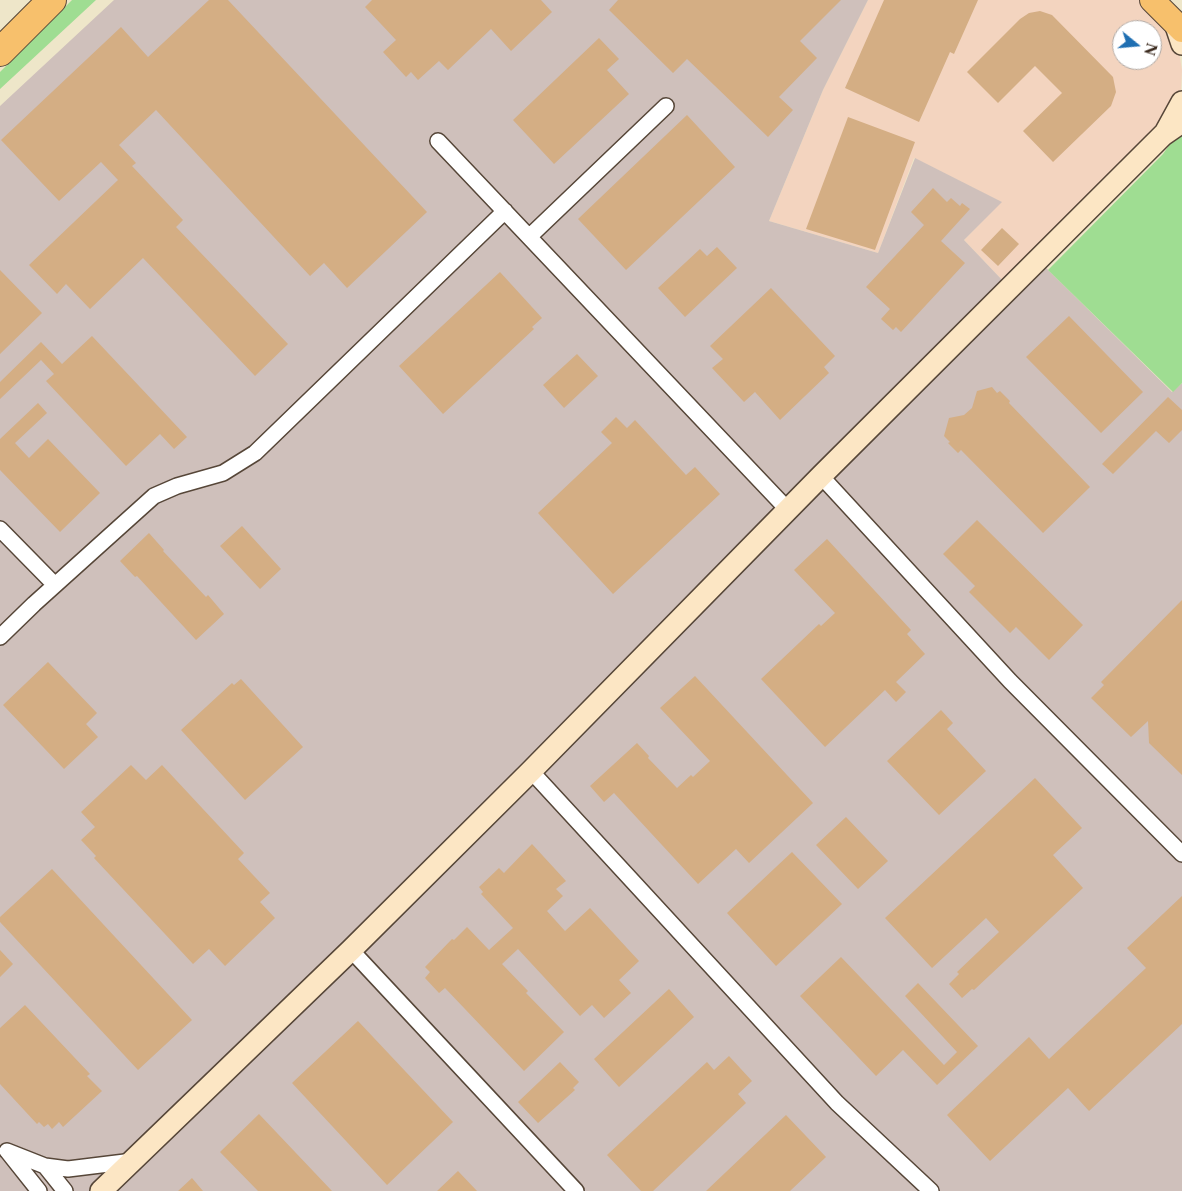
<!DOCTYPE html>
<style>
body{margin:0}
#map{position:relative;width:1182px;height:1191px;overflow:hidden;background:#eee6c9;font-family:"Libre Caslon Text",serif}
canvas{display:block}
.north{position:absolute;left:1112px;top:20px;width:50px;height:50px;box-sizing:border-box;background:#fff;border:1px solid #b1aaa5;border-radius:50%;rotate:107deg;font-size:14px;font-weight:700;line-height:20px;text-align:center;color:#3b2a1e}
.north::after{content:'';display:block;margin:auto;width:18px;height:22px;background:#1f6fb2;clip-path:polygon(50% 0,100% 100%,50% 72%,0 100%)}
</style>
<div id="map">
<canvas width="1182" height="1191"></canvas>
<div class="north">N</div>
</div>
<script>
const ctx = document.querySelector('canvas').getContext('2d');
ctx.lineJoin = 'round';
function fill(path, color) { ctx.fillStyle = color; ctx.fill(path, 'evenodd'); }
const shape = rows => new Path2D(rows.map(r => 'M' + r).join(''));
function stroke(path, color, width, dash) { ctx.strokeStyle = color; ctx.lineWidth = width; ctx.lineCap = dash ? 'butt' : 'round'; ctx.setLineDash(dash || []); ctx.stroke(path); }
fill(shape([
 [868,0,1141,0,1168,26,1178,46,1182,70,1181,89,1175,106,1159,131,1005,283,964,240,1001,202,914,158,878,253,769,221,823,90],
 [1122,30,1152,30,1152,60,1122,60]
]), '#f3d4bf');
fill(shape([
 [114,0,868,0,823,90,769,221,878,253,915,158,1002,202,964,240,1005,283,1033,255,1172,392,1182,383,1182,1191,0,1191,0,106]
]), '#cfc0bb');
fill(shape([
 [72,0,96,0,0,89,0,72],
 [1182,134,1182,383,1173,392,1048,270,1163,154,1170,144]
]), '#9fdd92');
fill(shape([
 [209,0,228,0,427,212,347,288,324,263,310,276,156,110,119,145,136,163,132,166,183,220,176,227,288,344,255,376,143,258,90,309,66,284,57,294,29,265,118,180,101,162,59,201,1,140,121,27,148,57],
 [372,0,541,0,552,12,511,51,491,29,448,70,439,61,418,80,411,72,406,77,383,52,396,40,365,7],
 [618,0,841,0,800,41,817,58,779,97,793,110,768,137,687,59,673,73,609,10],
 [884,0,978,0,954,54,950,52,919,122,845,88],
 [1040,11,1052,15,1113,77,1116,92,1111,106,1053,162,1023,131,1062,93,1035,66,998,103,967,72,1020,19,1029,13],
 [599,38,619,59,607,70,629,94,554,164,513,120],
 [687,115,735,167,626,270,578,219],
 [848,117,915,142,875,250,806,229],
 [933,188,947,202,951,198,960,206,962,203,970,209,941,241,965,263,901,332,896,327,893,330,881,319,890,309,866,287,924,225,911,212],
 [1002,228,1019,244,998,266,981,250],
 [717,247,737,268,685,317,658,288,700,249,707,256],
 [0,270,42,313,0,354],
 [500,272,542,318,532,327,534,329,443,414,399,366],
 [771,288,835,356,824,367,829,373,780,420,755,392,744,402,712,368,723,359,710,346],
 [1069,316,1143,392,1101,433,1026,357],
 [92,336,187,437,174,449,160,434,126,466,46,381,54,374,41,360,0,399,0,382,41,342,62,364],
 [577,354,598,376,564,408,543,385],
 [992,387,997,393,1000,391,1010,401,1009,403,1090,487,1043,533,961,450,958,453,948,443,950,442,944,436,949,418,964,415,972,408,977,391],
 [1168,397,1182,410,1182,430,1169,443,1156,431,1113,474,1102,464],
 [38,403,47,413,15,443,29,458,48,439,100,493,60,532,0,470,0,439],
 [616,417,627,428,635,420,686,475,695,467,720,494,613,594,538,513,612,443,601,432],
 [977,520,1083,625,1049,660,1016,627,1010,633,969,592,975,586,943,554],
 [242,526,281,569,260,589,220,546],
 [149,533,164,550,163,551,206,597,208,595,224,614,196,640,137,576,135,577,120,561],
 [827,539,911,630,907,634,925,654,896,682,906,692,896,702,885,690,825,747,761,679,819,624,821,626,835,613,794,570],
 [1182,600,1182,775,1149,743,1148,721,1131,737,1091,698,1104,685,1101,682],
 [48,662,97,713,86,724,98,737,64,769,3,705],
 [695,676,813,803,749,863,736,849,698,884,614,793,604,802,590,786,637,743,649,756,648,758,677,788,691,775,693,777,710,761,660,708],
 [241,679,303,747,245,800,181,730,232,683,234,685],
 [941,710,953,723,947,729,986,771,939,815,887,761],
 [131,765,146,780,162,765,244,853,238,859,270,893,260,902,275,918,225,966,209,949,193,964,94,858,96,856,81,840,95,827,81,812],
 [1035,778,1082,828,1053,855,1083,888,974,990,972,989,962,998,949,984,959,974,957,972,999,932,986,918,932,968,885,918],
 [846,817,888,861,858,889,816,845],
 [532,844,566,881,556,889,563,896,547,911,565,931,590,908,639,961,619,980,631,993,604,1018,592,1005,580,1016,518,949,502,964,528,991,526,993,564,1032,524,1071,445,988,439,993,425,978,430,972,425,967,452,939,454,940,467,927,489,950,513,928,481,894,483,892,479,887,499,868,504,873],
 [792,852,842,904,776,966,727,913],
 [52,869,192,1020,138,1070,0,922,0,917],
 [1182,896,1182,1024,1089,1111,1068,1088,990,1161,947,1115,1029,1037,1049,1059,1146,968,1127,948],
 [0,950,13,964,0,977],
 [841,957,944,1065,957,1052,905,996,918,983,978,1046,937,1085,903,1050,876,1076,800,996],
 [669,989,694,1017,619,1087,594,1059],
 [25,1005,90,1074,87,1076,102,1091,63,1127,59,1122,52,1129,48,1124,44,1127,39,1122,37,1124,0,1084,0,1028],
 [358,1021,453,1122,387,1185,292,1083],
 [729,1056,752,1081,738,1094,746,1103,653,1191,641,1191,607,1155,707,1062,714,1070],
 [560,1062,579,1082,573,1088,575,1090,538,1123,518,1102],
 [259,1114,332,1191,258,1191,220,1152],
 [786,1115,826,1157,790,1191,706,1191],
 [458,1171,477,1191,437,1191],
 [192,1178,203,1191,178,1191]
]), '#d4ae84');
const street = shape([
 [438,141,788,510],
 [529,237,666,106],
 [821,476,1010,681,1182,854],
 [0,529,55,585],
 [0,637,34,604,154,496,177,486,223,473,255,453,505,211],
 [531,771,837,1103,931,1191],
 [351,950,576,1191],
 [7,1151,45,1166,68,1169,133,1161],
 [8,1152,39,1191],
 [45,1166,65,1191]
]);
const secondary = shape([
 [1175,23,1182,44],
 [1165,133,1182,102],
 [101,1191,351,950,531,771,821,476,1163,135,1182,122]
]);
const primary = shape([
 [1152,0,1182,30]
]);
const highway = shape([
 [0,52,52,0]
]);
stroke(street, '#564638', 18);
stroke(secondary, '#564638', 24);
stroke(primary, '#564638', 26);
stroke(highway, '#564638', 30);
stroke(street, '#fff', 15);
stroke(secondary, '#fce6c4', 21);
stroke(primary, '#f7c06c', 24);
stroke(highway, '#f7c06c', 28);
</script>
